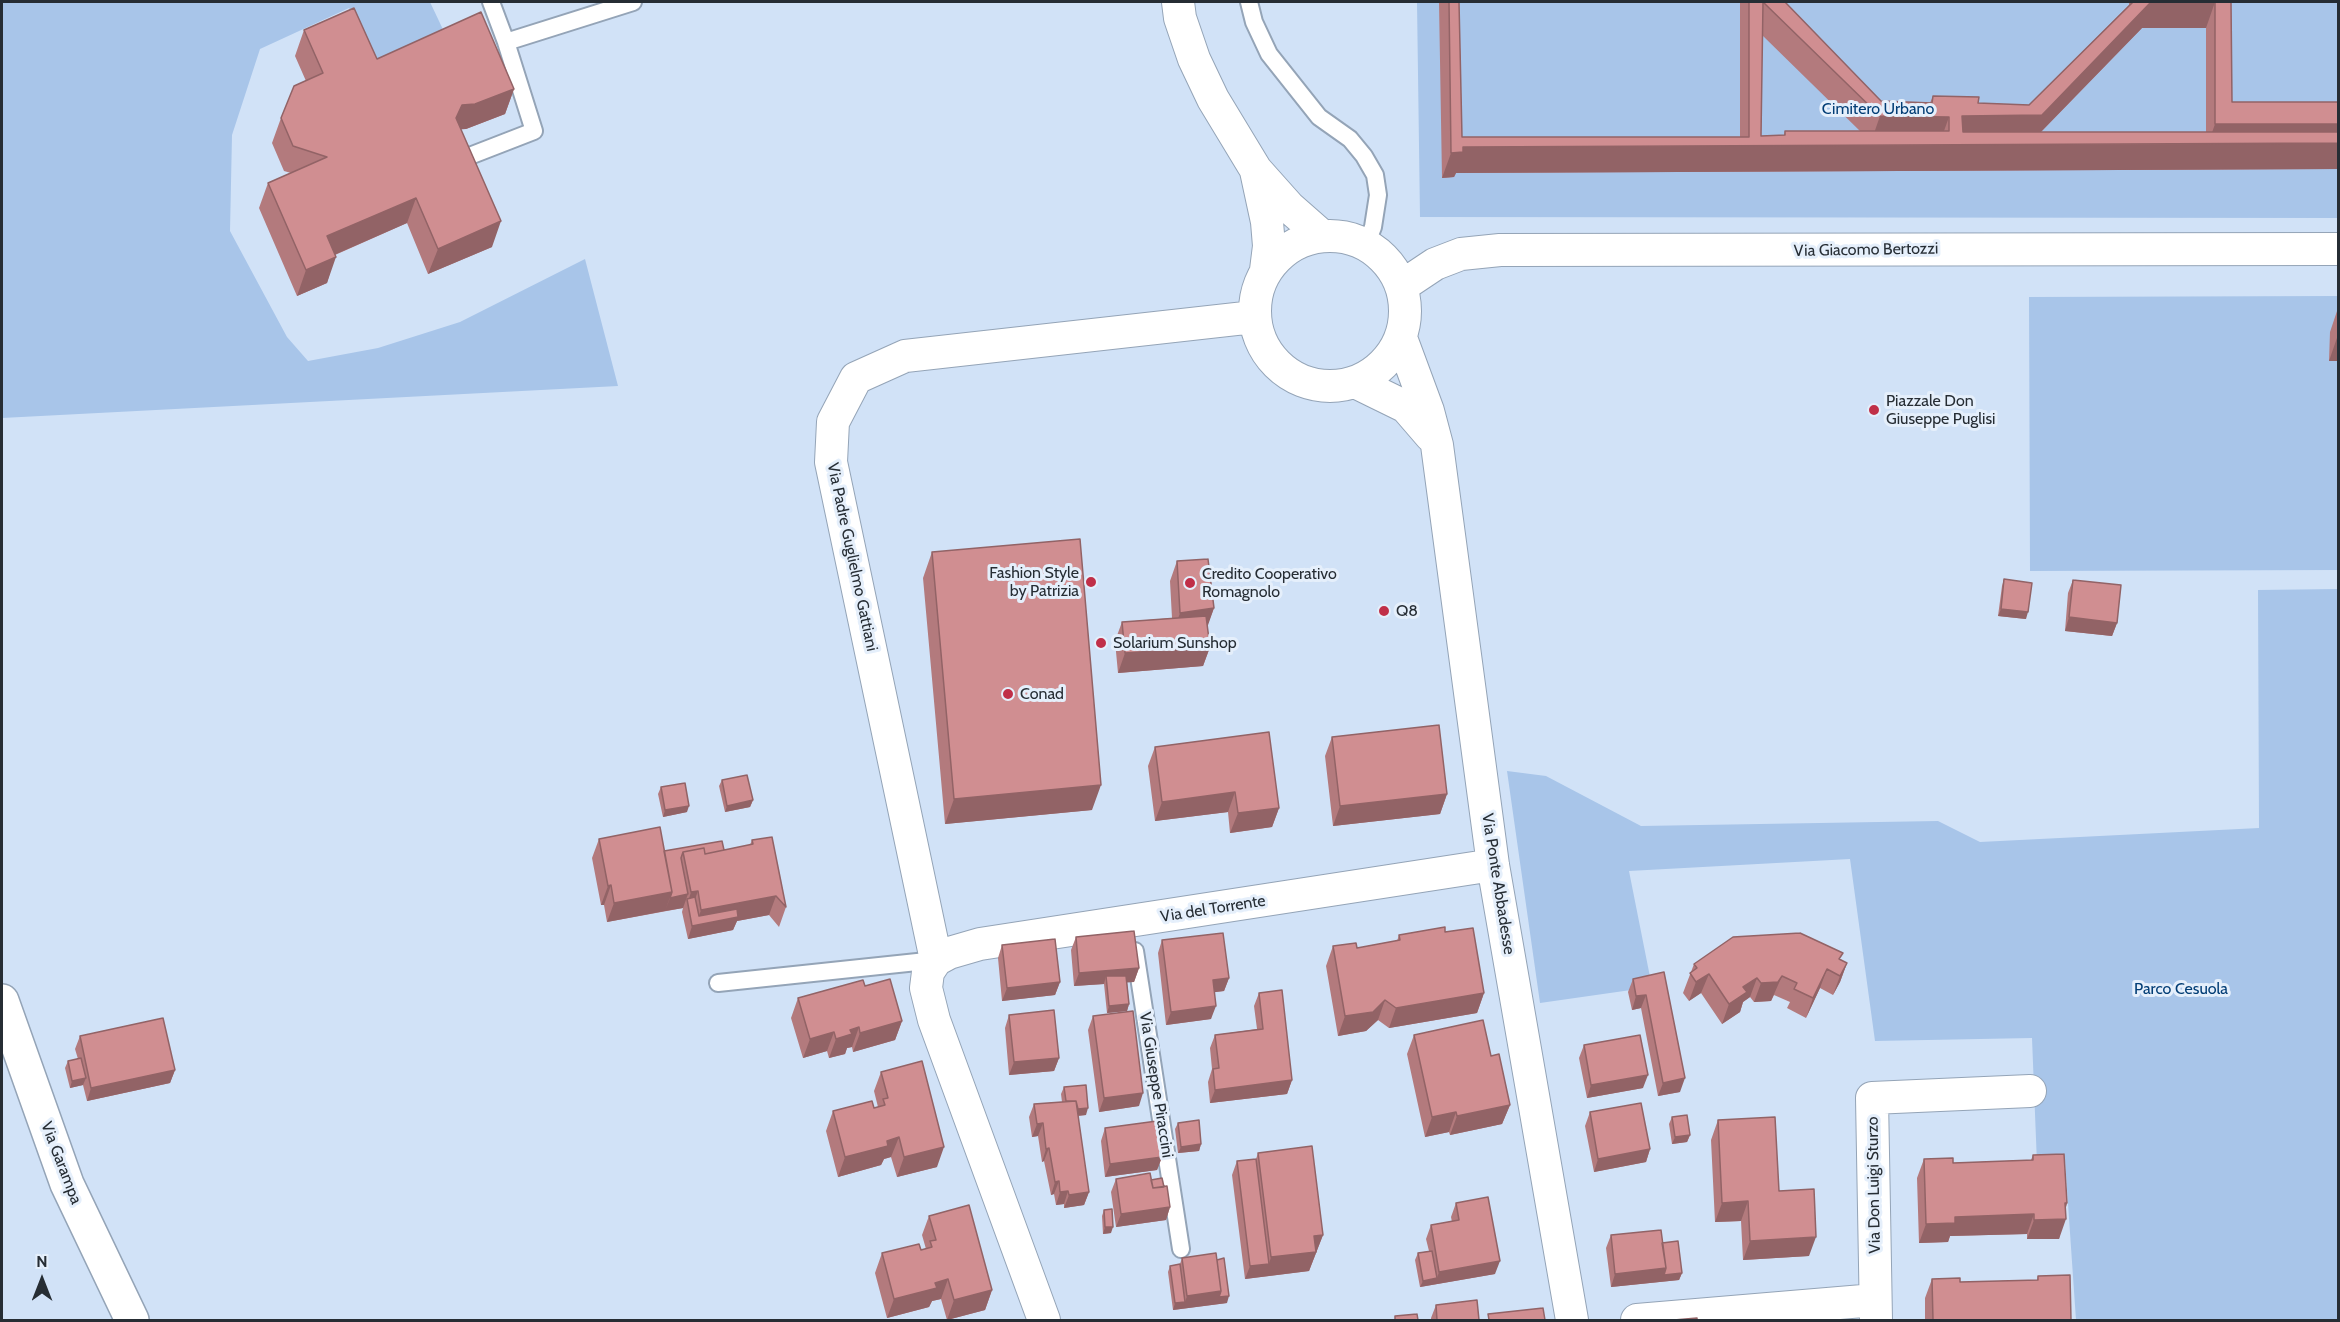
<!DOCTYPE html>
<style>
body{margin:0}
#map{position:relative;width:2340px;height:1322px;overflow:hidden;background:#d1e2f7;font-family:Cabin,sans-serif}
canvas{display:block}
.frame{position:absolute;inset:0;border:3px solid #262d34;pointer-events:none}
.north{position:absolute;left:12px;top:1250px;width:60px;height:60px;-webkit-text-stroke:4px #e5effb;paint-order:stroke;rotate:0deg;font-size:16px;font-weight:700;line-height:24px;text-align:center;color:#262d34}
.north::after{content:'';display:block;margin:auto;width:21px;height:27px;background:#262d34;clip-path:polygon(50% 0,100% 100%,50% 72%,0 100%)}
</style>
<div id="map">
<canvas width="2340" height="1322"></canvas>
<div class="frame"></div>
<div class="north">N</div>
</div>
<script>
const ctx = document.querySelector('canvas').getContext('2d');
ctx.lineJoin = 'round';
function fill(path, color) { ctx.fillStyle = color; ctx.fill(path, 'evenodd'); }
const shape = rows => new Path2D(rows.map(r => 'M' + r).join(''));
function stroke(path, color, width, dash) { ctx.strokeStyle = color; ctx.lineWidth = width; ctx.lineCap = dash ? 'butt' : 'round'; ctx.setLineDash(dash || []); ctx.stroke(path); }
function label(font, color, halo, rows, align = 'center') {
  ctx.font = font + ' Cabin,sans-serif'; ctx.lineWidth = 6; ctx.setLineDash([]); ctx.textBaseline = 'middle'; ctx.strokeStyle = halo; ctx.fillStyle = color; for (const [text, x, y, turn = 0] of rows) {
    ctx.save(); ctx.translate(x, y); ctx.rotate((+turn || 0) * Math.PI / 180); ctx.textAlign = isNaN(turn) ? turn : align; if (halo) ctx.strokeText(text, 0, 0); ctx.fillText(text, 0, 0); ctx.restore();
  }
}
fill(shape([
 [2,2,430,2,447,38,376,72,349,8,260,49,232,135,230,231,287,337,308,361,378,348,460,322,585,259,618,386,2,418],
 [1417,2,2338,2,2338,218,1420,217],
 [2338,296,2338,570,2030,571,2029,297],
 [2338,589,2338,1320,2076,1320,2065,1160,2037,1164,2032,1038,1875,1041,1850,859,1629,871,1652,987,1540,1003,1507,771,1546,776,1641,826,1938,821,1980,842,2259,828,2258,590]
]), '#a8c5e9');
const lane = shape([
 [491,2,506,42,633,2],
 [1249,2,1254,22,1269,54,1319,117,1350,139,1364,156,1375,175,1378,195,1373,227,1366,245],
 [467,157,534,131,506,42],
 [1135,951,1181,1249],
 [718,983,936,960]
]);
const street = shape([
 [1178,2,1180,18,1194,59,1213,99,1256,170,1289,207,1322,236],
 [1256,171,1267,222,1269,246,1266,270],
 '1255 311a75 75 0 1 1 150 0a75 75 0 1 1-150 0Z',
 [1402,286,1435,264,1461,254,1500,250,2338,249],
 [1401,338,1428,411,1437,445,1493,865,1572,1320],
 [1355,382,1406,407,1431,436],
 [936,960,831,462,833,422,856,378,905,356,1254,317],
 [1044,1320,934,1020,926,988,928,972,936,960,949,953,980,944,1493,865],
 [1637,1320,1875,1300],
 [1876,1320,1872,1098,2030,1091]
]);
const secondary = shape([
 [2,1001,67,1184,132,1320]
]);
stroke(lane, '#94a4b7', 20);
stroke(street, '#94a4b7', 34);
stroke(secondary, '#94a4b7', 36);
stroke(lane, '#fff', 16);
stroke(street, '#fff', 32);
stroke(secondary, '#fff', 33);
fill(shape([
 [1439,2,1459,2,1462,137,1740,137,1740,2,1785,2,1881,101,1930,103,1933,96,1978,103,2029,105,2129,5,2129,2,2231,2,2232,102,2338,102,2338,169,1456,173,1454,177,1442,178],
 [2142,28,2206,28,2206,132,2041,132],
 [1762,35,1860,131,1785,131,1784,135,1761,136],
 [304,30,377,59,514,89,505,114,466,129,461,129,492,247,428,274,407,223,335,255,327,283,297,296,259,208,268,183,291,173,284,171,272,143,281,118,306,81,295,56],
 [2338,308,2338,361,2329,361,2330,332],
 [932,552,1092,810,945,824,923,578],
 [1177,561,1214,608,1207,626,1210,647,1203,666,1118,673,1115,641,1122,622,1172,618,1170,581],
 [2004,579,2026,619,1998,616,2002,586],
 [2073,580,2117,623,2112,636,2065,631,2068,593],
 [1332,737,1447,794,1440,814,1333,826,1325,756],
 [1155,747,1279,808,1272,827,1230,833,1228,812,1155,821,1148,766],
 [722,780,753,800,750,807,725,812,719,786],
 [661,787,687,812,663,817,658,794],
 [599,839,664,851,724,850,750,845,752,840,786,907,779,927,769,915,737,921,733,930,688,939,682,912,683,908,607,922,604,905,601,905,592,858],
 [1445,932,1484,993,1477,1013,1389,1028,1378,1020,1366,1031,1338,1036,1326,966,1333,946,1357,948,1397,941,1399,935],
 [1076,937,1139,968,1134,982,1127,982,1129,1004,1127,1011,1107,1013,1104,984,1074,986,1071,950],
 [1162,940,1229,978,1224,991,1214,992,1211,1019,1166,1025,1158,953],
 [1002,945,1060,982,1055,995,1002,1001,998,958],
 [1840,959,1847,963,1840,982,1833,995,1820,988,1806,1018,1787,1008,1790,1002,1774,995,1771,1001,1754,1002,1750,997,1743,1002,1740,1012,1722,1024,1701,993,1689,1001,1683,993,1694,964],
 [1664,972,1680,1092,1658,1096,1641,1008,1632,1010,1628,992,1633,979],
 [865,986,902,1021,895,1040,853,1052,852,1047,847,1048,845,1054,829,1058,827,1051,803,1058,791,1018,798,998],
 [1259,993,1292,1080,1287,1094,1210,1103,1208,1082,1212,1069,1210,1048,1215,1035,1257,1029,1254,1006],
 [1009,1015,1059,1058,1054,1071,1009,1075,1005,1028],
 [1093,1016,1139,1106,1099,1112,1088,1030],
 [1414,1035,1491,1056,1510,1105,1502,1124,1450,1135,1449,1132,1425,1137,1407,1054],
 [80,1036,175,1070,170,1083,87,1101,83,1085,70,1088,65,1068,68,1061,78,1059,75,1049],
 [1584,1045,1643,1088,1587,1098,1579,1058],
 [881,1072,937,1167,897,1177,891,1157,884,1159,881,1165,838,1177,826,1131,833,1111,878,1107,874,1091],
 [1064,1087,1086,1115,1078,1116,1089,1192,1084,1205,1064,1208,1064,1204,1056,1205,1054,1194,1051,1195,1044,1161,1042,1162,1038,1136,1032,1137,1029,1117,1034,1104,1062,1102,1061,1094],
 [1590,1112,1650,1149,1646,1162,1594,1172,1585,1126],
 [1672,1117,1690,1135,1687,1142,1672,1144,1669,1124],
 [1718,1120,1779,1191,1809,1256,1743,1260,1741,1221,1715,1222,1711,1140],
 [1178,1123,1201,1144,1199,1151,1178,1153,1175,1129],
 [1105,1128,1162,1157,1157,1170,1105,1177,1101,1141],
 [1258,1153,1323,1235,1309,1271,1245,1279,1232,1175,1237,1161,1256,1159],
 [2033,1155,2067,1203,2059,1239,2027,1239,2027,1234,1950,1236,1948,1242,1919,1243,1917,1178,1924,1159,1953,1163,2031,1160],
 [1116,1179,1151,1180,1164,1187,1170,1207,1166,1220,1116,1227,1111,1192],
 [1456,1203,1495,1274,1420,1287,1415,1260,1418,1253,1429,1251,1426,1239,1431,1225,1452,1222,1451,1217],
 [1104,1210,1111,1233,1103,1234,1102,1216],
 [929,1216,992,1290,985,1310,947,1320,941,1299,932,1301,929,1307,887,1318,875,1273,882,1253,921,1250,926,1249,922,1235],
 [1611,1235,1662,1243,1682,1273,1679,1280,1611,1287,1606,1248],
 [1182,1258,1217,1260,1227,1303,1173,1310,1168,1272,1170,1266,1180,1264],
 [2038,1276,2071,1320,1925,1320,1925,1298,1932,1279,1960,1282,2037,1280],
 [1436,1305,1479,1320,1431,1320,1431,1318]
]), '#b37a7d');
fill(shape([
 [2151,2,2215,2,2206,28,2142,28,2032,141,1953,142,1962,116,2042,115],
 [514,89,505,114,466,129,453,130,456,118,462,105],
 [1880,116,1949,117,1940,142,1871,142],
 [2215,124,2338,124,2338,169,1456,173,1454,177,1442,178,1451,153,1463,147,2208,144],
 [416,198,407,223,318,262,327,236],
 [501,221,492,247,428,274,438,249],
 [336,257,327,283,297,296,306,270],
 [2338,335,2338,361,2329,361],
 [1214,608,1207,628,1173,633,1180,613],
 [2001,609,2028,612,2026,619,1998,616],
 [2069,617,2117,623,2112,636,2065,631],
 [1210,647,1203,666,1118,673,1125,653],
 [1101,785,1092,810,945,824,954,799],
 [1235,792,1228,812,1155,821,1162,802],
 [1447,794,1440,814,1333,826,1340,806],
 [753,800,750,807,725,812,727,806],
 [689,806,687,812,663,817,665,810],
 [1279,808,1272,827,1230,833,1238,813],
 [611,885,604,905,601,905,608,886],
 [698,891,691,910,688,902,691,892],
 [672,892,665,911,607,922,614,903],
 [688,894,683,908,665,911,670,898],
 [776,896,769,915,737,921,733,930,688,939,692,926,696,925,701,910],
 [1847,963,1840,982,1833,995,1840,976],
 [1139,968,1134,982,1107,984,1106,976,1104,984,1074,986,1079,973],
 [1827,969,1820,988,1806,1018,1813,998],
 [1709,974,1701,993,1689,1001,1696,982],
 [1782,976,1771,1001,1754,1002,1761,983],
 [1229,978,1224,991,1208,993,1213,980],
 [1757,978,1750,997,1743,1002,1740,1012,1722,1024,1729,1004,1743,987],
 [1060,982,1055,995,1002,1001,1007,988],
 [1484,993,1477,1013,1389,1028,1396,1008],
 [1646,995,1641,1008,1632,1010,1636,996],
 [1385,1000,1378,1020,1366,1031,1338,1036,1345,1016],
 [1129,1004,1127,1011,1107,1013,1109,1006],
 [1216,1006,1211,1019,1166,1025,1171,1012],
 [902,1021,895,1040,853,1052,860,1033],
 [859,1027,852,1047,847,1048,845,1054,829,1058,836,1039,850,1030],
 [834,1032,827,1051,803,1058,810,1039],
 [1059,1058,1054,1071,1009,1075,1014,1062],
 [175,1070,170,1083,87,1101,91,1088],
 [1648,1075,1643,1088,1587,1098,1591,1085],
 [86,1078,83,1085,70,1088,72,1081],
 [1685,1078,1680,1092,1658,1096,1663,1083],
 [1292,1080,1287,1094,1210,1103,1215,1090],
 [1143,1093,1139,1106,1099,1112,1104,1098],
 [1510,1105,1502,1124,1450,1135,1457,1116],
 [1088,1108,1086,1115,1074,1116,1076,1109],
 [1456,1112,1449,1132,1425,1137,1432,1117],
 [1043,1123,1038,1136,1032,1137,1037,1124],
 [1690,1135,1687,1142,1672,1144,1675,1137],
 [899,1137,891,1157,884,1159,881,1165,838,1177,845,1157,887,1141],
 [1201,1144,1199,1151,1178,1153,1181,1147],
 [944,1147,937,1167,897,1177,904,1157],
 [1049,1148,1044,1161,1042,1162,1046,1149],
 [1650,1149,1646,1162,1594,1172,1598,1159],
 [1162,1157,1157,1170,1105,1177,1110,1164],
 [1059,1181,1054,1194,1051,1195,1055,1182],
 [1068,1191,1064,1204,1056,1205,1060,1192],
 [1089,1192,1084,1205,1064,1208,1069,1195],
 [1748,1201,1741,1221,1715,1222,1722,1203],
 [2065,1203,2067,1203,2062,1219,2066,1219,2059,1239,2027,1239,2034,1220],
 [1170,1207,1166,1220,1116,1227,1121,1214],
 [2034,1214,2027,1234,1950,1236,1948,1242,1919,1243,1926,1224,1955,1217],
 [1105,1227,1113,1227,1111,1233,1103,1234],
 [1323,1235,1309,1271,1245,1279,1250,1266,1269,1264,1271,1257,1314,1236],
 [1816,1237,1809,1256,1743,1260,1750,1241],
 [1500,1261,1495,1274,1420,1287,1423,1281,1437,1278,1439,1272],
 [1666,1268,1682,1273,1679,1280,1611,1287,1615,1274],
 [948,1279,941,1299,932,1301,929,1307,887,1318,894,1299,935,1283],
 [992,1290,985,1310,947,1320,954,1300],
 [1221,1291,1229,1296,1227,1303,1173,1310,1175,1303,1185,1302,1187,1296]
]), '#926366');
const building = shape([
 [1449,2,1459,2,1462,137,1749,137,1749,2,1763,2,1761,136,1785,135,1785,131,1949,131,1949,117,1880,116,1763,2,1785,2,1881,101,1932,103,1933,96,1979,97,1978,103,2029,105,2133,2,2231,2,2232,102,2338,102,2338,124,2215,124,2215,2,2151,2,2042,115,1962,116,1963,132,2338,132,2338,143,1463,147,1463,152,1451,153,1449,2],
 [354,8,377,59,481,12,514,89,475,104,462,105,456,118,501,221,438,249,416,198,327,236,336,257,306,270,268,183,327,157,293,146,281,118,294,86,323,73,304,30,354,8],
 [1080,539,1101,785,954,799,932,552,1080,539],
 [1208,559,1214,608,1180,613,1177,561,1208,559],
 [2004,579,2032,583,2028,612,2001,609,2004,579],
 [2073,580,2121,585,2117,623,2069,617,2073,580],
 [1206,616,1210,647,1125,653,1122,622,1206,616],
 [1439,725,1447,794,1340,806,1332,737,1439,725],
 [1269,732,1279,808,1238,813,1235,792,1162,802,1155,747,1269,732],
 [747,775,753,800,727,806,722,780,747,775],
 [685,783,689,806,665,810,661,787,685,783],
 [660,827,672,892,614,903,611,885,608,886,599,839,660,827],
 [772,837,786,907,776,896,701,910,698,891,691,892,683,852,704,848,705,854,753,844,752,840,772,837],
 [722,841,724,850,705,854,704,848,683,852,681,858,688,894,670,898,672,892,664,851,722,841],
 [695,897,699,916,737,909,738,917,692,926,687,899,695,897],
 [1445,927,1445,932,1473,928,1484,993,1396,1008,1385,1000,1373,1012,1345,1016,1333,946,1356,943,1357,948,1400,940,1399,935,1445,927],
 [1134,931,1139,968,1079,973,1076,937,1134,931],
 [1223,933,1229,978,1213,980,1216,1006,1171,1012,1162,940,1223,933],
 [1800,933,1843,953,1839,959,1847,963,1840,976,1827,969,1813,998,1794,989,1797,983,1782,976,1778,982,1761,983,1757,978,1743,987,1747,992,1729,1004,1709,974,1696,982,1690,973,1697,968,1694,964,1733,937,1800,933],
 [1055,939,1060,982,1007,988,1002,945,1055,939],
 [1664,972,1685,1078,1663,1083,1646,995,1636,996,1633,979,1664,972],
 [1106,976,1126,976,1129,1004,1109,1006,1106,976],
 [890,979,902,1021,860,1033,859,1027,850,1030,852,1034,836,1039,834,1032,810,1039,798,998,863,980,865,986,890,979],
 [1282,990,1292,1080,1215,1090,1213,1069,1219,1068,1215,1035,1263,1029,1259,993,1282,990],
 [1054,1010,1059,1058,1014,1062,1009,1015,1054,1010],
 [1133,1011,1143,1093,1104,1098,1093,1016,1133,1011],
 [163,1018,175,1070,91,1088,80,1036,163,1018],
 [1483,1020,1491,1056,1499,1054,1510,1105,1457,1116,1456,1112,1432,1117,1414,1035,1483,1020],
 [1640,1035,1648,1075,1591,1085,1584,1045,1640,1035],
 [81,1058,86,1078,72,1081,68,1061,81,1058],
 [922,1061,944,1147,904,1157,899,1137,887,1141,888,1146,845,1157,833,1111,872,1101,874,1108,885,1105,883,1099,888,1098,881,1072,922,1061],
 [1086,1085,1088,1108,1078,1109,1076,1101,1066,1101,1064,1087,1086,1085],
 [1076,1101,1089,1192,1069,1195,1068,1191,1060,1192,1059,1181,1055,1182,1049,1148,1046,1149,1043,1123,1037,1124,1034,1104,1076,1101],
 [1641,1103,1650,1149,1598,1159,1590,1112,1641,1103],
 [1687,1115,1690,1135,1675,1137,1672,1117,1687,1115],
 [1775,1117,1779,1191,1814,1189,1816,1237,1750,1241,1748,1201,1722,1203,1718,1120,1775,1117],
 [1199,1120,1201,1144,1181,1147,1178,1123,1199,1120],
 [1157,1121,1162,1157,1110,1164,1105,1128,1157,1121],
 [1312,1146,1323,1235,1314,1236,1316,1252,1271,1257,1258,1153,1312,1146],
 [2064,1154,2067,1203,2065,1203,2066,1219,2034,1220,2034,1214,1955,1217,1955,1223,1926,1224,1924,1159,1953,1158,1953,1163,2033,1160,2033,1155,2064,1154],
 [1256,1159,1269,1264,1250,1266,1237,1161,1256,1159],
 [1150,1173,1153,1188,1167,1186,1170,1207,1121,1214,1116,1179,1150,1173],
 [1162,1178,1164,1187,1153,1188,1151,1180,1162,1178],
 [1488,1197,1500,1261,1439,1272,1431,1225,1459,1220,1456,1203,1488,1197],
 [969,1205,992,1290,954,1300,948,1279,935,1283,937,1288,894,1299,882,1253,919,1244,921,1250,932,1247,930,1241,936,1240,929,1216,969,1205],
 [1112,1209,1113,1227,1105,1227,1104,1210,1112,1209],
 [1661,1230,1666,1268,1615,1274,1611,1235,1661,1230],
 [1678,1241,1682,1273,1664,1275,1666,1268,1662,1243,1678,1241],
 [1432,1251,1437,1278,1423,1281,1418,1253,1432,1251],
 [1216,1253,1221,1291,1187,1296,1182,1258,1216,1253],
 [1224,1258,1229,1296,1219,1297,1221,1291,1217,1260,1224,1258],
 [1180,1264,1185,1302,1175,1303,1170,1266,1180,1264],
 [2070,1275,2071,1320,1933,1320,1932,1279,1960,1278,1960,1282,2038,1280,2038,1276,2070,1275],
 [1477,1300,1479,1320,1437,1320,1436,1305,1477,1300],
 [1543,1308,1545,1320,1489,1320,1488,1314,1543,1308],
 [1417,1314,1418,1320,1395,1320,1395,1316,1417,1314],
 [1697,1318,1697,1320,1674,1320,1697,1318]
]);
fill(building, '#d08e91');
stroke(building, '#926366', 1.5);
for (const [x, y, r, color] of [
 [1874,410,6,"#c02f48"],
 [1091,582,6,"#c02f48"],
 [1190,583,6,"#c02f48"],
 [1384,611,6,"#c02f48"],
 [1101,643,6,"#c02f48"],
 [1008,694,6,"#c02f48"]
]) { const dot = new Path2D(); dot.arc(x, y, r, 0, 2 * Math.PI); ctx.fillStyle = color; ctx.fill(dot); stroke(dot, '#e5effb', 2); }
label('16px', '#023d75', '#e5effb', [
 ["Cimitero Urbano",1878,109],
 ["Parco Cesuola",2181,989]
]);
label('16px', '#262d34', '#e5effb', [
 ["Via Giacomo Bertozzi",1866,250,-1],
 ["Via Padre Guglielmo Gattiani",852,557,78],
 ["Via Ponte Abbadesse",1498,884,81],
 ["Via del Torrente",1213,909,-9],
 ["Via Giuseppe Piraccini",1156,1085,81],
 ["Via Garampa",61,1163,69],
 ["Via Don Luigi Sturzo",1874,1185,-91]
]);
label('16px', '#262d34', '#e5effb', [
 ["Piazzale Don",1886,401],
 ["Giuseppe Puglisi",1886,419],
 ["Fashion Style",1079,573,"right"],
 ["by Patrizia",1079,591,"right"],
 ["Credito Cooperativo",1202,574],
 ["Romagnolo",1202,592],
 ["Q8",1396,611],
 ["Solarium Sunshop",1113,643],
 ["Conad",1020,694]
], 'left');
</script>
